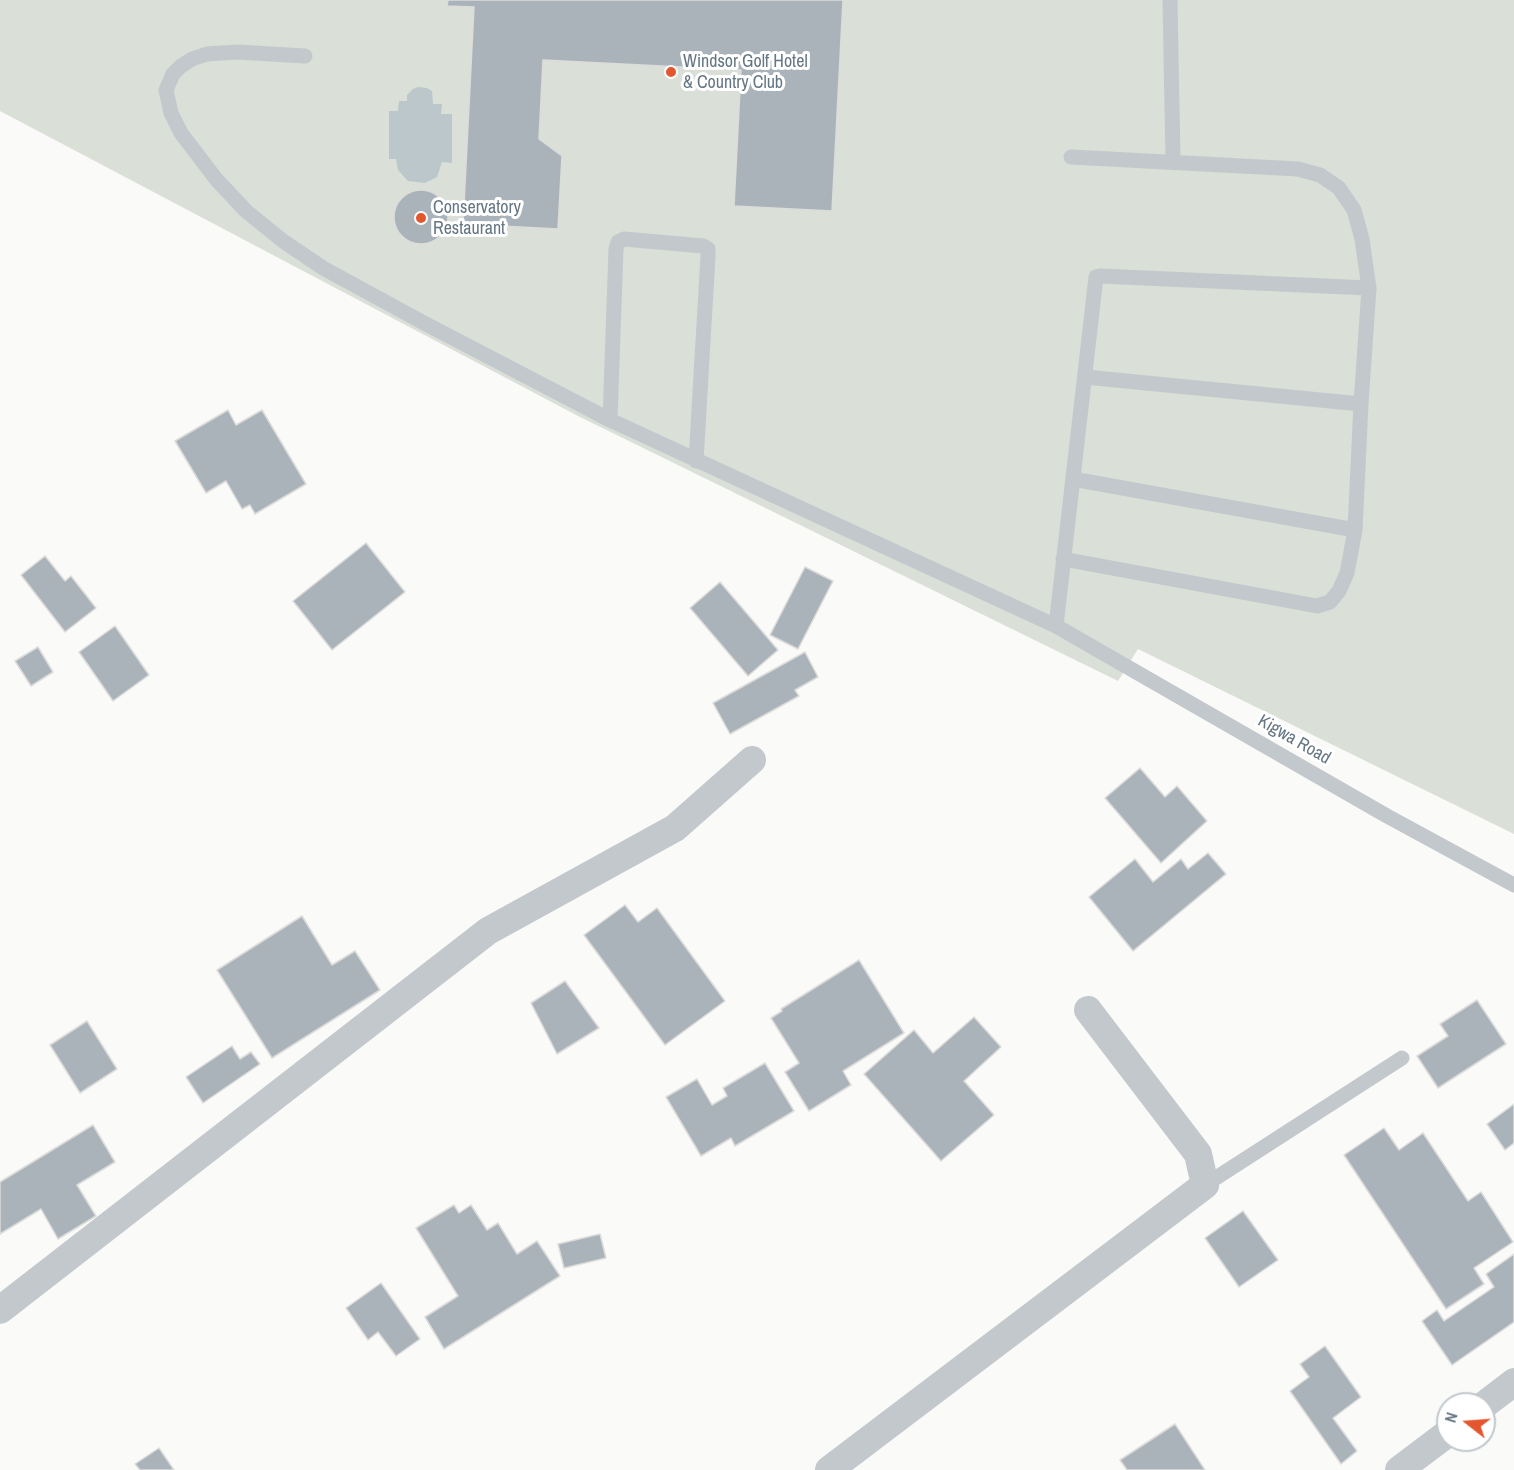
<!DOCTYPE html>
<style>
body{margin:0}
#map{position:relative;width:1514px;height:1470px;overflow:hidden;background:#fafaf8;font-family:"Archivo Narrow",sans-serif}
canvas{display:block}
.north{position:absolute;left:1436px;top:1392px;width:60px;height:60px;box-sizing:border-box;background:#fff;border:2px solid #c1c8cd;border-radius:50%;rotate:287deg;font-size:16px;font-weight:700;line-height:24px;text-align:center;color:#657683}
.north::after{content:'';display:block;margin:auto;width:21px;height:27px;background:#e4572e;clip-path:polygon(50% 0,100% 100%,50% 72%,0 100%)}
</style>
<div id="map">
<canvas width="1514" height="1470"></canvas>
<div class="north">N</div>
</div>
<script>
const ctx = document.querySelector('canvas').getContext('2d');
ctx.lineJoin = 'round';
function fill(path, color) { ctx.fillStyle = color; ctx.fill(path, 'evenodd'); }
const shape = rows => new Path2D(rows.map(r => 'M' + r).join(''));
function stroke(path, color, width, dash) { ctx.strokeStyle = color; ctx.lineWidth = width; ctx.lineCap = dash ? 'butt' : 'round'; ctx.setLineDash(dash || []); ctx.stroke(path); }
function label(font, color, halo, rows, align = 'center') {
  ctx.font = font + ' "Archivo Narrow",sans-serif'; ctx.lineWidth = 6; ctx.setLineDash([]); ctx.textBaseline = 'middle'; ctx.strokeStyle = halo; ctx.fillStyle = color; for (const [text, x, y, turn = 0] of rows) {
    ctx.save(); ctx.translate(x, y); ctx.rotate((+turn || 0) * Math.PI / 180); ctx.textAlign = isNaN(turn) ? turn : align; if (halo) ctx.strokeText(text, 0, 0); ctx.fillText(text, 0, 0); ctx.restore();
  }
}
fill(shape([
 [0,0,1514,0,1514,834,1138,649,1118,681,580,417,0,111]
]), '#dadfd7');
fill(shape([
 [418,87,427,88,432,91,433,104,442,104,441,114,452,114,452,163,442,162,437,177,425,183,408,181,398,170,396,159,389,159,389,111,398,111,399,101,407,101,407,95,413,89]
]), '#bbc7cb');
const building = shape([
 [448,0,843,0,832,211,734,206,741,70,543,60,539,139,562,156,558,229,463,224,474,7,447,6,448,0],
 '394 217a27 27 0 1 1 54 0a27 27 0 1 1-54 0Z',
 [228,410,236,425,262,410,306,484,255,514,250,505,242,509,226,481,206,493,175,441,228,410],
 [366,543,405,592,332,650,293,601,366,543],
 [45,556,65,581,71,576,96,608,65,632,21,575,45,556],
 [805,567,833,581,798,649,770,635,805,567],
 [720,582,778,650,748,676,690,608,720,582],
 [115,626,149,675,113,701,79,652,115,626],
 [38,647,53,672,31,686,15,661,38,647],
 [805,652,818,677,795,690,799,696,730,734,713,703,805,652],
 [1140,768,1165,797,1177,786,1207,821,1161,863,1105,798,1140,768],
 [1208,853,1226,874,1133,951,1089,897,1135,859,1153,882,1181,859,1188,869,1208,853],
 [625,905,638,922,657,908,725,1001,665,1045,584,935,625,905],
 [302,916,332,965,355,951,380,990,272,1058,217,970,302,916],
 [859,960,904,1033,843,1071,851,1085,809,1111,785,1072,799,1063,771,1018,782,1011,781,1009,859,960],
 [565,981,599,1028,557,1054,531,1003,565,981],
 [1477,1000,1506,1044,1438,1088,1417,1056,1448,1036,1440,1024,1477,1000],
 [974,1017,1001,1047,964,1081,994,1115,941,1161,864,1074,914,1030,933,1053,974,1017],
 [87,1021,117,1069,80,1093,50,1045,87,1021],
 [232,1046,240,1059,251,1052,260,1064,203,1103,186,1077,232,1046],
 [765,1063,794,1111,735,1146,731,1138,701,1156,666,1097,697,1079,712,1105,727,1096,723,1088,765,1063],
 [1514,1104,1514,1143,1505,1150,1487,1124,1514,1104],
 [93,1125,115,1162,77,1185,96,1216,58,1239,41,1209,0,1234,0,1182,93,1125],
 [1384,1128,1399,1150,1423,1133,1468,1201,1481,1192,1513,1242,1474,1268,1484,1284,1446,1309,1344,1155,1384,1128],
 [454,1205,459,1213,471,1205,487,1230,498,1223,517,1254,537,1241,560,1276,444,1349,425,1317,458,1296,416,1228,454,1205],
 [1243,1211,1278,1260,1239,1287,1205,1238,1243,1211],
 [600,1234,606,1258,564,1268,558,1244,600,1234],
 [1514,1254,1514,1322,1452,1365,1422,1321,1437,1310,1444,1321,1494,1287,1486,1274,1514,1254],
 [381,1283,420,1339,396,1356,378,1332,368,1340,346,1308,381,1283],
 [1325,1346,1361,1397,1333,1418,1357,1451,1341,1464,1290,1391,1309,1377,1300,1364,1325,1346],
 [1175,1424,1205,1470,1127,1470,1120,1460,1175,1424],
 [159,1448,174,1470,140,1470,135,1464,159,1448]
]);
fill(building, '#aab3b9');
stroke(building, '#dcdcda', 1.5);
stroke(shape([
 [1170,0,1173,161],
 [305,56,237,52,207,54,192,59,181,66,173,74,166,90,171,113,181,133,216,179,246,211,283,241,323,268,424,323,610,420,1056,626,1387,816,1514,885],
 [1071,157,1298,169,1320,175,1339,188,1354,210,1362,239,1369,288],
 [1085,377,1361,404],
 [610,420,616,249,618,242,624,239,703,246,708,249,708,256,696,461],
 [1073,479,1355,530],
 [1056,626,1096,277,1100,276,1369,288,1361,404,1355,530,1347,573,1339,591,1330,602,1317,606,1063,559],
 [1205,1185,1402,1058]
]), '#c3c8cc', 15);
stroke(shape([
 [0,1310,488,931,675,828,752,760],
 [1484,1405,1514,1382],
 [829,1470,1205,1185,1198,1154,1088,1010],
 [1399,1470,1448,1433]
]), '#c3c8cc', 28);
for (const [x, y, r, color] of [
 [671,72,6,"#e4572e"],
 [421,218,6,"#e4572e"]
]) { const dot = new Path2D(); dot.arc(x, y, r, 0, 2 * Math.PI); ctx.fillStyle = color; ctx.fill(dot); stroke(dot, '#fff', 2); }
label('18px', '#657683', '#fff', [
 ["Windsor Golf Hotel",683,62],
 ["& Country Club",683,83],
 ["Conservatory",433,208],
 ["Restaurant",433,229]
], 'left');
label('18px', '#657683', '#fff', [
 ["Kigwa Road",1294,740,30]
]);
</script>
